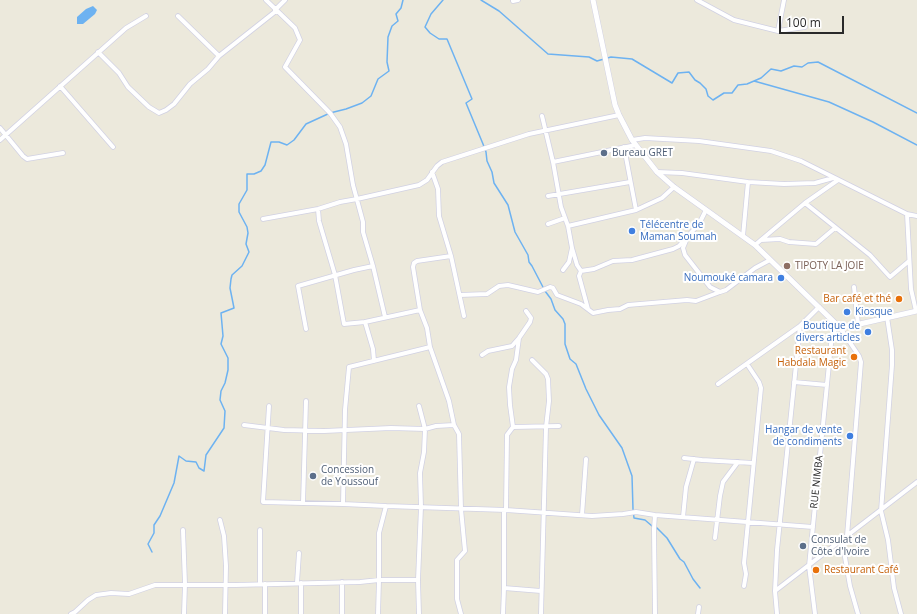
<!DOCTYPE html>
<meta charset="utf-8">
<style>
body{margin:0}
#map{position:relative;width:917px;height:614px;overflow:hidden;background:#ece9dc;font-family:"Open Sans",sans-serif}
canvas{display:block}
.scale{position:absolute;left:779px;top:16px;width:65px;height:18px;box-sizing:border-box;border:2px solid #2a2a2a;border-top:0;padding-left:5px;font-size:12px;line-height:14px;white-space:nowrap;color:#2a2a2a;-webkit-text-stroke:3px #fff;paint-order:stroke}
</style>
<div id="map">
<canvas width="917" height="614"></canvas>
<div class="scale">100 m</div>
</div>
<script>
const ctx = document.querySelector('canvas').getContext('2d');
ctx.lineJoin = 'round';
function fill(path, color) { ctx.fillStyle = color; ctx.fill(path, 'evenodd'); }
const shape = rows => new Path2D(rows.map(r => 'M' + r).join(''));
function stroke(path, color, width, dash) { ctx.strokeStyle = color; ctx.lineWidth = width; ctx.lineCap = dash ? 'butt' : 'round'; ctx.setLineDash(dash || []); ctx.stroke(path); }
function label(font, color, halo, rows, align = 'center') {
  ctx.font = font + ' "Open Sans",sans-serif'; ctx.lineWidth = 4; ctx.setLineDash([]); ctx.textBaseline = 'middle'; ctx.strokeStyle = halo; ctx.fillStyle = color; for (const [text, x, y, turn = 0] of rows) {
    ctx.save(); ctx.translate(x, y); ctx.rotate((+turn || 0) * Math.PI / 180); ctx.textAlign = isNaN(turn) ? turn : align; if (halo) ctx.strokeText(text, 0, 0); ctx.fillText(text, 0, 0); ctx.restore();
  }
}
fill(shape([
 [93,6,97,10,95,14,83,24,77,24,77,17,86,9]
]), '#6db2f1');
stroke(shape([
 [443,0,431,14,425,27,430,33,439,39,447,39,472,99,466,103,483,144,486,152,487,161,492,172,494,183,508,205,515,232,528,255,529,262,532,266,545,291,551,299,555,310,563,319,565,324,565,344,570,359,576,364,586,389,599,415,622,448,632,476,633,509,634,518,645,520,652,526,657,528,667,538,680,559,684,562,693,579,700,588],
 [481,0,499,11,548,54,589,57,597,61,611,57,632,59,672,83,678,73,689,72,695,80,700,83,706,89,708,96,713,100,724,93,732,93,738,85,747,84,761,78,771,69,781,71,794,66,802,67,808,63,818,62,917,113],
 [754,81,829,102,873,122,917,145],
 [152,552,148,544,154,533,154,525,160,516,174,483,179,456,186,461,196,462,199,468,204,471,206,455,224,428,225,411,220,400,221,391,225,383,228,370,228,358,221,344,223,336,221,313,234,308,230,288,231,279,232,275,242,266,249,252,246,244,248,233,247,227,239,212,239,204,247,190,247,174,254,174,261,171,265,165,271,142,279,142,287,145,294,140,306,124,330,113,346,109,362,103,371,96,378,79,389,71,387,62,388,37,392,26,398,21,396,14,401,8,403,0]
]), '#6db2f1', 1.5);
const minor = shape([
 [266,0,295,28,300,40,285,67,330,113,340,127,346,144,353,185,363,222,363,232,373,266,385,317],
 [697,0,734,20,778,31,805,27],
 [513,1,518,0],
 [275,10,285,0],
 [178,16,219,56],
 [778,31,784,0],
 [98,52,119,73,128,87,149,107,159,113,166,110,174,104,190,84,208,69,219,56,276,11],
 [60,86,113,147],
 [542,116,553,162,561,207,568,226,636,210,662,198,674,187],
 [0,128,23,156,27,159,63,153],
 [0,140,126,28,146,16],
 [632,140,645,138,699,141,771,151,801,161,907,214,917,216],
 [624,147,636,210],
 [553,162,636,145],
 [432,172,438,189,439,216,451,256,464,316],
 [657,172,682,173,748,182,784,184,815,183,833,178],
 [548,196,630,182],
 [805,203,870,255,890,277,909,261],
 [706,210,699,224,688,236,683,248,685,255,710,287,720,292,726,290,755,268,770,260],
 [907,214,911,289,916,311],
 [263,219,318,209,340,202,357,199,419,185,427,180,437,166,442,162,529,134,619,115],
 [548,224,565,218],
 [743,236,748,182],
 [761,240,780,239,789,242,816,244,835,228],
 [755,245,805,203,838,180],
 [572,248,577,265,581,271,594,269,613,261,632,260,673,249,679,246,686,238],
 [563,270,569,262,572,248,568,226],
 [581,271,579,276,588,309],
 [854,287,858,324],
 [460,295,487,294,499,286,508,285,538,292,550,287,553,288,557,295,581,304,593,313,608,310,620,309,628,305,687,300,696,301,720,292],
 [420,310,413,267,414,263,417,261,451,256],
 [887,317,892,350,892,365,881,511,888,540,894,588,901,614],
 [365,322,373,349,374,361],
 [839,326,859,356,861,362,847,536],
 [306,329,298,286,354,270,373,266],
 [482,355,488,351,512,346,519,338,530,322,531,318,526,311],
 [532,360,546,374,548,379,549,401,546,427,541,614],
 [794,382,827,385],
 [718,384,800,326,819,307],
 [269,406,263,502,343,504],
 [244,425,284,430,324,431,391,428,425,429,436,426,454,425,449,401,430,347,427,328,420,310,365,322,344,324,335,275,319,221,318,209],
 [454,425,459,434,461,509,465,551,457,560,457,599,461,614],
 [513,427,510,405,509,387,512,369,516,360,519,338],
 [684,458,702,460,753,463],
 [303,503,306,401],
 [386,506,343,504,345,410,349,367,430,347],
 [504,510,504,588,541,591],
 [506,510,507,435,513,427,559,426],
 [582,515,586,459],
 [655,515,654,529,655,614],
 [683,517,686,487,694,459],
 [220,520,224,536,226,566,225,614],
 [183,530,185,584,184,614],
 [715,538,720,496,723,482,738,462],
 [842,540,850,586,858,614],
 [342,582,342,614],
 [297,583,299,553],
 [301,583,301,614],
 [260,584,260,530],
 [744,586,746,574,744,563,761,388,759,382,747,364],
 [775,591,917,482],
 [71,614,75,612,88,600,96,595,111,593,129,594,155,585,235,585,360,582,379,580,379,533,386,506,506,510,592,516,623,514,636,512,655,515,813,527],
 [265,614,265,584],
 [378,614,379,580,418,580],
 [419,614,418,580,421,507,420,473,424,452,425,429,419,406],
 [503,614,504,588],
 [698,614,699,607],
 [777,614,775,591,777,550,800,326],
 [815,614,809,566,831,344,836,326]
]);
const tertiary = shape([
 [593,0,615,105,619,115,632,140,657,172,674,187,755,245,835,323],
 [839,325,843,326,851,326,917,311]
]);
stroke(minor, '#d1d1e3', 5.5);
stroke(tertiary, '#d1d1e3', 6);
stroke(minor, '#fff', 4);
stroke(tertiary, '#fff', 5);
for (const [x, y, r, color] of [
 [604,153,4,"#5c6f8a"],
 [632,231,4,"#3f7fe0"],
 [787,266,4,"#8d6e63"],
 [781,278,4,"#3f7fe0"],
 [899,299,4,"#e8710a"],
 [847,312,4,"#3f7fe0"],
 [868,332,4,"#3f7fe0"],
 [854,357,4,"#e8710a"],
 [850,436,4,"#3f7fe0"],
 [313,476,4,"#5c6f8a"],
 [803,546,4,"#5c6f8a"],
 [816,570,4,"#e8710a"]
]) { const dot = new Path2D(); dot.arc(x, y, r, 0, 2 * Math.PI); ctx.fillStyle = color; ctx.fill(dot); stroke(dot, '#fff', 1.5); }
label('10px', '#4e5e75', '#fff', [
 ["Bureau GRET",612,153],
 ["Concession",321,470],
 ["de Youssouf",321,482],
 ["Consulat de",811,540],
 ["Côte d'Ivoire",811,552]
], 'left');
label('10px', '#366cbe', '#fff', [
 ["Télécentre de",640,225,"left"],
 ["Maman Soumah",640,237,"left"],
 ["Noumouké camara",773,278],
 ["Kiosque",855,312,"left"],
 ["Boutique de",860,326],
 ["divers articles",860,338],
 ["Hangar de vente",842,430],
 ["de condiments",842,442]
], 'right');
label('10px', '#785e54', '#fff', [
 ["TIPOTY LA JOIE",795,266]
], 'left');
label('10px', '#c56008', '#fff', [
 ["Bar café et thé",891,299],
 ["Restaurant",846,351],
 ["Habdala Magic",846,363],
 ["Restaurant Café",824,570,"left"]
], 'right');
label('10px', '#2a2a2a', '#fff', [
 ["RUE NIMBA",817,482,-84]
]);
</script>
